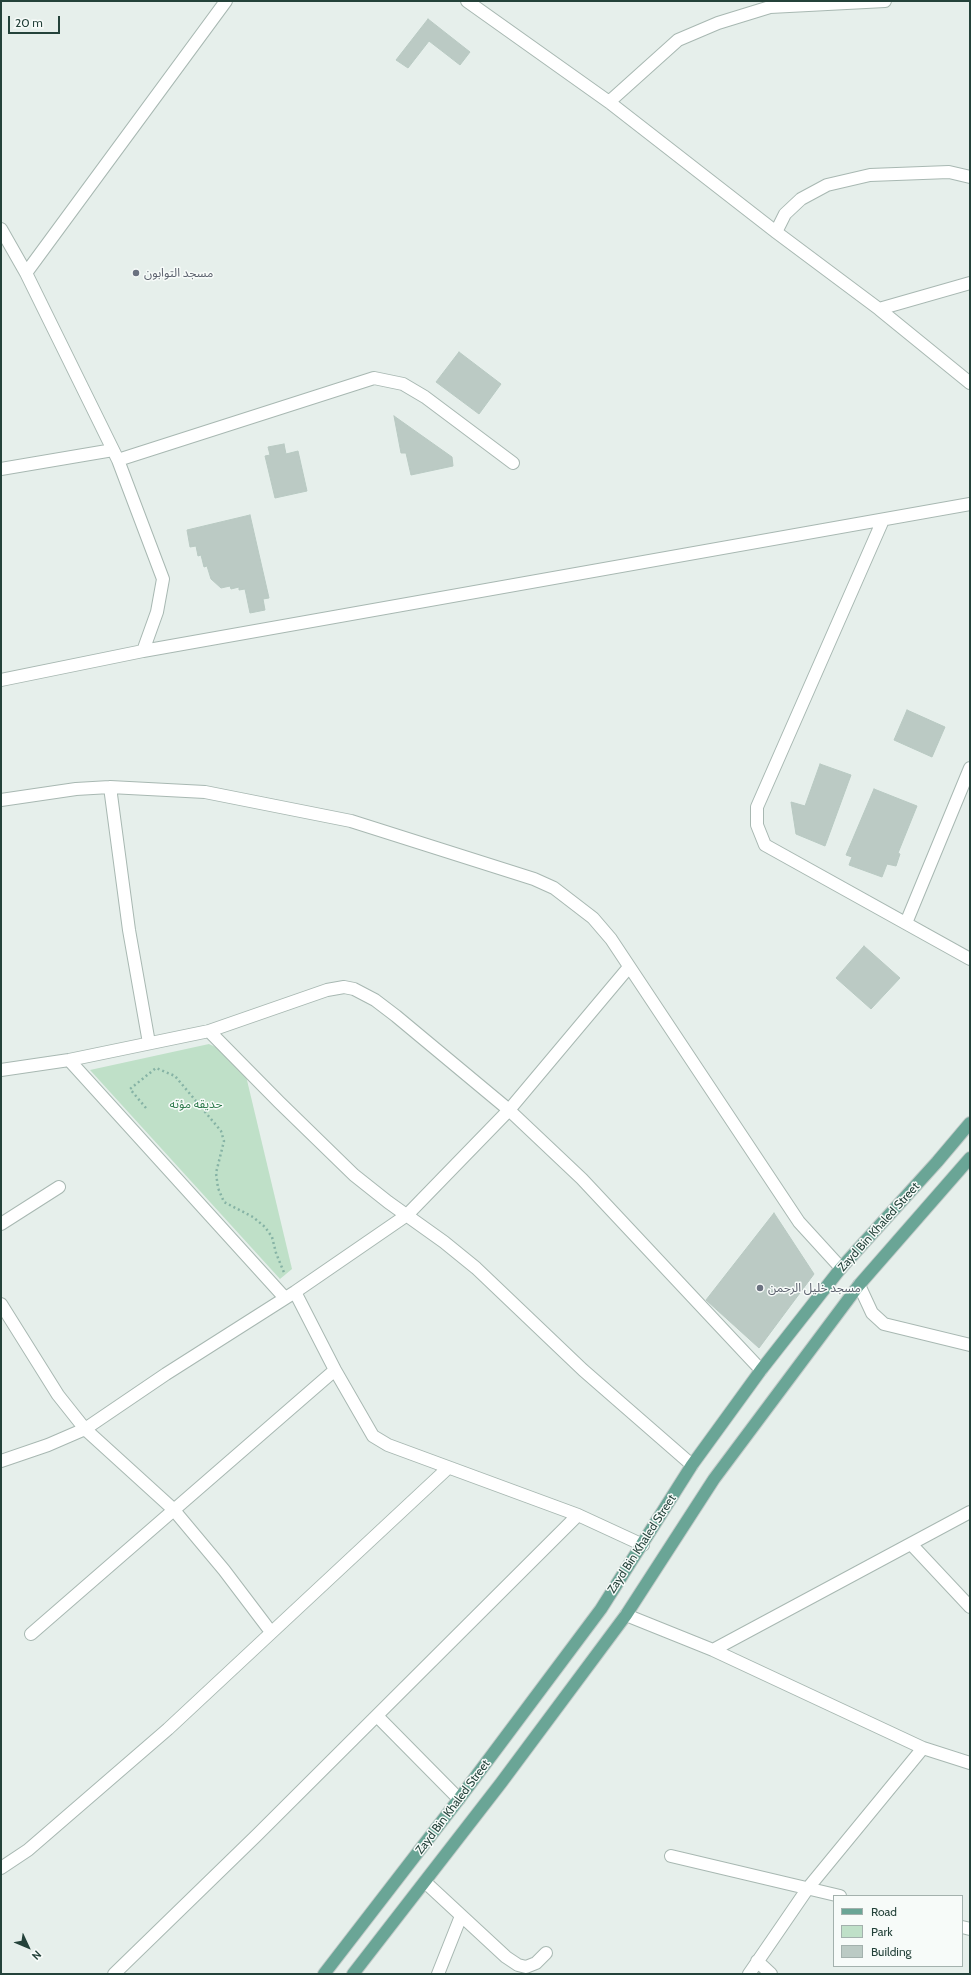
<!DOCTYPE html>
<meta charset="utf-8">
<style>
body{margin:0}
#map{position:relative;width:971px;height:1975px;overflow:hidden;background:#e6efeb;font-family:Cabin,sans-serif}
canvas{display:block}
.frame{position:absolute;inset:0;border:2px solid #24423a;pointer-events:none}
.legend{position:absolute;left:833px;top:1895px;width:130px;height:72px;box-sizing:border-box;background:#f7fbf9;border:1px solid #a3b1ad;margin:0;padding:5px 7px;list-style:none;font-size:12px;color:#24423a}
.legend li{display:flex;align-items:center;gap:8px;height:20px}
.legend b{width:20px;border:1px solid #a3b1ad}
.north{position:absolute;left:8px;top:1927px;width:40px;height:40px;-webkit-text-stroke:3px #f7fbf9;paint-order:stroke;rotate:134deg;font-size:11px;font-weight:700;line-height:16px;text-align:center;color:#24423a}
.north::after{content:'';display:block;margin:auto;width:14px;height:18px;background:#24423a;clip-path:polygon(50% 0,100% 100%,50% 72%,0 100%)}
.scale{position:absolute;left:8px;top:16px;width:52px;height:18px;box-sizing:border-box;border:2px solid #24423a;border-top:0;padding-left:5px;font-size:12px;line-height:14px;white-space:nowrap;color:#24423a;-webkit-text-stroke:3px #f7fbf9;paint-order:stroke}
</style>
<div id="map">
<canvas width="971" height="1975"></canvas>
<div class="frame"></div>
<ul class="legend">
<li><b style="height:5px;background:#6aa596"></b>Road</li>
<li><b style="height:11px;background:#bfe0c8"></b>Park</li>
<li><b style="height:11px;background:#bbcac4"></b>Building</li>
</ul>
<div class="north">N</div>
<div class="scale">20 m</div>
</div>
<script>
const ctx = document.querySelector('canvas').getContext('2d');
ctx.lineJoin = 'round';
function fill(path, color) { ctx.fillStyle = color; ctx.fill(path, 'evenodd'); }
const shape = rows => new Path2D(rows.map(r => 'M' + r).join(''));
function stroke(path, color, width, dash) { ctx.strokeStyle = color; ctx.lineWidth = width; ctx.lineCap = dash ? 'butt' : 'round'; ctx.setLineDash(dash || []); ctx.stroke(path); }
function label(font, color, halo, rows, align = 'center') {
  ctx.font = font + ' Cabin,"Noto Sans Arabic",sans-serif'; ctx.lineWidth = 3; ctx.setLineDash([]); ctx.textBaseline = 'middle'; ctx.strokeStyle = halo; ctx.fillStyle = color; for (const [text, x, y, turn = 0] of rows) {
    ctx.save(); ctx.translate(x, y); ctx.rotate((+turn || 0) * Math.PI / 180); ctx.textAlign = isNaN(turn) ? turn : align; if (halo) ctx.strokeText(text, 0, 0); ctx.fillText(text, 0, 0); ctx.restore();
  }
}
fill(shape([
 [209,1044,220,1049,246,1076,292,1269,280,1279,90,1070]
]), '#bfe0c8');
const building = shape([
 [428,19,470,52,460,65,429,41,408,68,396,60,428,19],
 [459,352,501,384,479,414,436,382,459,352],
 [394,416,452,457,453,466,411,475,406,453,401,453,394,416],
 [284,444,286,454,298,451,307,491,275,498,265,456,270,455,268,447,284,444],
 [250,515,269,598,263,599,265,610,250,613,245,589,239,590,239,587,231,589,230,586,221,588,211,579,207,566,204,567,201,555,198,556,196,546,190,547,187,530,250,515],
 [907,710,945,727,932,757,894,740,907,710],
 [820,764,851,775,825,846,796,834,791,802,805,806,820,764],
 [874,789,917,806,898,853,900,854,896,866,887,864,882,877,849,865,852,857,846,855,874,789],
 [864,946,900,978,871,1009,836,978,864,946],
 [774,1213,814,1274,759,1348,706,1300,774,1213]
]);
fill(building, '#bbcac4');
stroke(building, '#b8c9c2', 1);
const minor = shape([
 [467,1,609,102,776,232,879,309,970,383],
 [609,102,678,40,718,23,770,7,885,1],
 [1,229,26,273,226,1],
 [776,232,785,214,801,199,827,185,870,175,949,172,970,177],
 [879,309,970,283],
 [118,460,374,378,403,384,425,397,513,463],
 [1,469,113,450],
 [883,520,757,807,757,825,765,845,970,959],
 [143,651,970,504],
 [1,680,143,651,157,612,163,579,118,460,26,273],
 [110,787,129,930,149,1043],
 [1,800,76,789,110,787,205,792,351,821,534,879,554,888,593,918,611,939,799,1222,841,1268],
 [906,923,970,768],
 [209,1031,279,1102,354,1175,388,1202,444,1242,476,1268,583,1370,692,1465],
 [69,1060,285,1298],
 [1,1070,69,1060,209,1031,327,990,344,987,354,989,375,1000,396,1016,509,1110,582,1179,761,1370],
 [1,1224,59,1187],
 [859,1285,872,1313,884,1324,970,1345],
 [295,1292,335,1370,373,1436,388,1445,578,1515,643,1545],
 [1,1304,58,1395,85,1429,173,1509,224,1570,271,1632],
 [1,1461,48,1445,85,1429,166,1374,295,1292,407,1215,509,1110,629,967],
 [911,1544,970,1607],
 [626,1615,713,1650,923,1748,970,1763],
 [31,1634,335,1370],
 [713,1650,970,1512],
 [377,1716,459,1799],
 [671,1856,840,1896],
 [1,1868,28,1850,168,1729,448,1468],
 [425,1882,506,1957,518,1965,526,1967,536,1963,546,1953],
 [962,1927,970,1929],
 [757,1961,771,1974],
 [114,1974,257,1835,578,1515],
 [438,1974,461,1916],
 [749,1974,808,1888,923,1748]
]);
const major = shape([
 [324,1974,459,1799,601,1609,692,1465,761,1370,841,1268,937,1162,970,1123],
 [353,1974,501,1783,626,1615,714,1479,859,1285,970,1158]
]);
stroke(minor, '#a8b8b2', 14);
stroke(major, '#c2cac8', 14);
stroke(shape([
 [146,1108,130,1089,156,1068,175,1076,221,1131,224,1141,216,1173,218,1188,224,1202,253,1217,265,1227,272,1237,276,1253,285,1275]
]), '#86b3a5', 2.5, [2, 3]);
stroke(minor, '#fff', 12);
stroke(major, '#6aa596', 12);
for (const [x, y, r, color] of [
 [136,273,4,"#6b7280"],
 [760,1288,4,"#6b7280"]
]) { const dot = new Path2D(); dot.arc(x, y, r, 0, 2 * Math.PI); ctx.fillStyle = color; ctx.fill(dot); stroke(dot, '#f7fbf9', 1.5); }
label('12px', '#5b616d', '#f7fbf9', [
 ["مسجد التوابون",144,273],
 ["مسجد خليل الرحمن",768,1288]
], 'left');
label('12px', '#2d7a4b', '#f7fbf9', [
 ["حديقه مؤته",196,1104]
]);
label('12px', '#24423a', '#f7fbf9', [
 ["Zayd Bin Khaled Street",879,1227,-48],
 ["Zayd Bin Khaled Street",642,1544,-57],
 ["Zayd Bin Khaled Street",453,1807,-53]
]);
</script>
